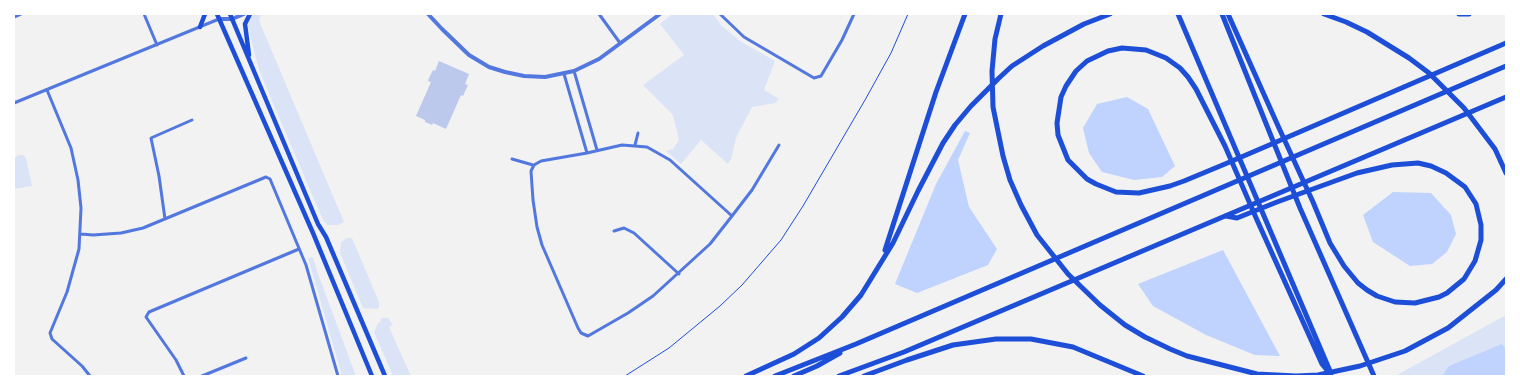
<!DOCTYPE html>
<style>
body{margin:0}
#map{position:relative;width:1520px;height:390px;overflow:hidden;background:#f2f2f2;font-family:Commissioner,sans-serif}
canvas{display:block}
.frame{position:absolute;inset:0;border:15px solid #fff;pointer-events:none}
</style>
<div id="map">
<canvas width="1520" height="390"></canvas>
<div class="frame"></div>
</div>
<script>
const ctx = document.querySelector('canvas').getContext('2d');
ctx.lineJoin = 'round';
function fill(path, color) { ctx.fillStyle = color; ctx.fill(path, 'evenodd'); }
const shape = rows => new Path2D(rows.map(r => 'M' + r).join(''));
function stroke(path, color, width, dash) { ctx.strokeStyle = color; ctx.lineWidth = width; ctx.lineCap = dash ? 'butt' : 'round'; ctx.setLineDash(dash || []); ctx.stroke(path); }
fill(shape([
 [255,14,261,15,259,20,260,23,344,222,338,225,327,225,322,218,261,75,254,52,248,26,251,17],
 [672,14,713,14,721,25,740,41,775,61,764,90,779,99,775,103,752,107,736,138,731,159,728,164,701,140,681,164,666,151,673,149,679,140,673,115,643,85,684,55,660,24],
 [19,155,23,155,26,158,32,186,14,189,14,158],
 [347,238,352,238,379,302,379,307,377,309,363,308,340,253,341,242],
 [313,257,317,271,356,376,342,376,308,258],
 [1506,315,1506,376,1395,376],
 [382,318,388,318,393,325,389,327,411,376,393,376,374,332,378,323,381,321,380,319]
]), '#dbe4f7');
fill(shape([
 [1127,97,1148,109,1175,166,1162,177,1134,180,1102,172,1089,153,1083,128,1097,104],
 [965,131,970,133,958,160,969,207,997,249,988,265,917,293,895,284,936,184],
 [1393,192,1431,193,1451,215,1456,234,1447,252,1432,264,1410,266,1373,242,1363,215],
 [1223,250,1280,356,1255,355,1206,335,1153,306,1138,284],
 [1502,344,1506,349,1506,376,1442,376,1449,366]
]), '#bfd3fe');
fill(shape([
 [439,61,469,74,465,84,468,85,463,96,461,95,446,129,433,123,432,125,430,124,425,122,425,120,416,116,431,82,428,81,429,78,433,70,435,71]
]), '#bdc9ec');
stroke(shape([
 [625,376,669,348,720,306,742,285,781,240,803,206,865,100,891,53,908,14]
]), '#1d4ed8', 1);
stroke(shape([
 [144,14,157,45],
 [599,14,620,43],
 [720,14,744,37,814,78,821,76,842,40,854,14],
 [14,17,21,14],
 [574,71,597,150],
 [564,74,587,153],
 [47,90,71,148,78,180,81,208,79,249,67,292,50,333,52,339,82,366,90,376],
 [14,103,219,19],
 [635,145,638,133],
 [512,159,533,165],
 [732,216,670,160,647,147,622,145,587,153,541,161,534,165,531,171,533,200,537,227,542,245,578,328,581,333,588,336,628,313,653,296,710,244,732,216,752,190,779,145],
 [165,219,159,176,151,138,192,120],
 [614,231,624,228,634,233,679,274],
 [81,234,93,235,121,233,143,228,266,177,270,179,306,265,338,376],
 [184,376,176,360,146,317,149,312,299,249],
 [202,376,246,358]
]), '#5277de', 3);
stroke(shape([
 [428,14,442,29,469,55,489,67,505,72,524,76,545,77,574,71,599,59,660,14],
 [219,19,232,19,244,14]
]), '#5277de', 4);
stroke(shape([
 [217,14,313,233,372,376],
 [230,14,318,224,326,237,385,376],
 [200,27,205,14],
 [249,55,245,24,250,14]
]), '#1d4ed8', 4.5);
stroke(shape([
 [775,376,856,344,1506,66],
 [794,376,817,366,840,353],
 [839,376,904,352,1506,97]
]), '#1d4ed8', 5);
stroke(shape([
 [1001,14,995,39,992,71,993,107,1003,156,1010,180,1021,205,1037,235,1068,274,1100,305,1125,325,1145,337,1170,349,1187,356,1257,374,1296,376,1318,375,1360,366,1405,351,1448,328,1496,290,1506,279],
 [1178,14,1330,371],
 [1222,14,1300,208,1374,376],
 [1324,14,1346,22,1367,32,1409,58,1429,73,1464,108,1495,149,1506,173],
 [1459,14,1469,14],
 [1226,216,1237,218,1277,202,1357,173,1392,165,1418,163,1431,166,1446,173,1465,187,1476,204,1481,225,1481,240,1475,261,1464,279,1447,293,1439,297,1415,303,1395,302,1377,296,1367,290,1358,283,1344,266,1330,243,1313,202,1279,128,1228,14],
 [885,250,936,92,965,14],
 [1331,375,1322,364,1257,220,1225,146,1196,89,1188,77,1180,68,1166,58,1146,50,1122,48,1108,51,1087,61,1076,71,1066,86,1061,97,1057,123,1058,135,1068,160,1087,179,1096,184,1116,192,1139,193,1170,186,1184,181,1225,164,1267,146,1506,43],
 [746,376,794,354,819,338,842,317,861,295,893,243,918,191,943,143,955,125,971,106,999,78,1012,66,1043,46,1084,24,1110,14],
 [864,376,907,360,953,345,996,339,1031,339,1073,347,1143,376]
]), '#1d4ed8', 5);
</script>
